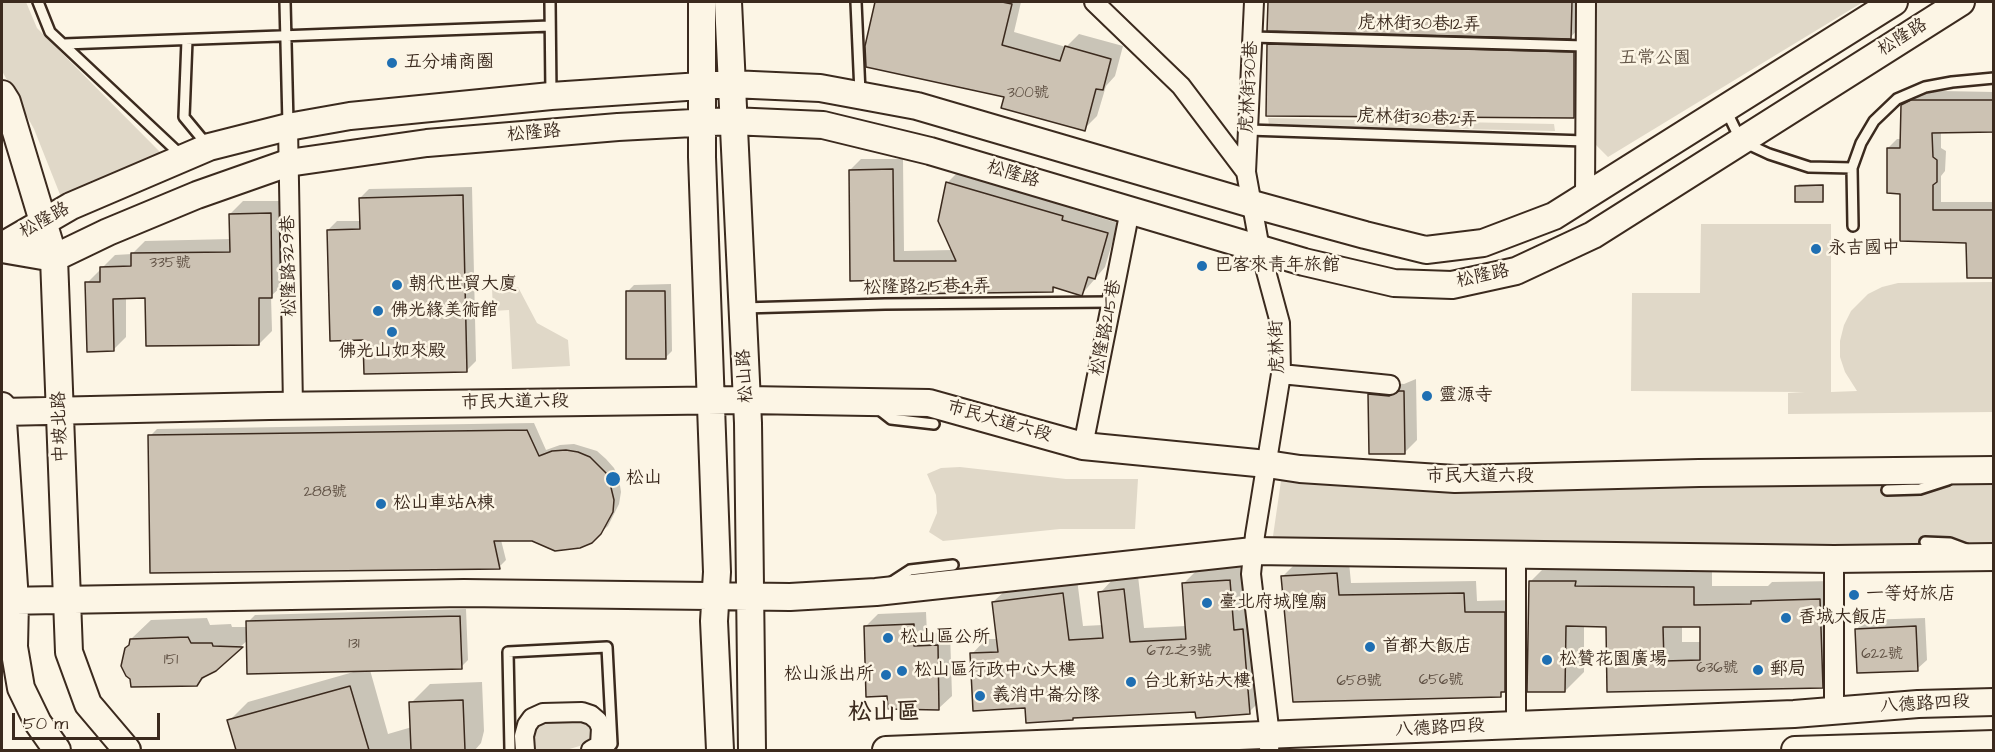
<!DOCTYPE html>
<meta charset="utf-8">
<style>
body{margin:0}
#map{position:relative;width:1995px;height:752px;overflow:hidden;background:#fcf5e5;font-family:"Architects Daughter",sans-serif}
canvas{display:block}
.frame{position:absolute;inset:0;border:3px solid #3b2a1e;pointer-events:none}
.scale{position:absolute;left:12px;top:713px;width:148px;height:27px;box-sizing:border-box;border:3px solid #3b2a1e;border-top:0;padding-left:8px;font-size:18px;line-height:21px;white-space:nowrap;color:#3b2a1e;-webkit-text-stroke:4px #fcf5e5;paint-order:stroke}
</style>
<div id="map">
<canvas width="1995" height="752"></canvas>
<div class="frame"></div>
<div class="scale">50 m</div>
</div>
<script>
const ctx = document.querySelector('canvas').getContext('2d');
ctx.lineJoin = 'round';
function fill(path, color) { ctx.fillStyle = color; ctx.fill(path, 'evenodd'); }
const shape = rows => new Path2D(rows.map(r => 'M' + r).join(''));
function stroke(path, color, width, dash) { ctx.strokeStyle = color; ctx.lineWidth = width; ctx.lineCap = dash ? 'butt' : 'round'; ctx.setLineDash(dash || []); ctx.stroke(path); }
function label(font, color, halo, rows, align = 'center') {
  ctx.font = font + ' "Architects Daughter","LXGW WenKai TC",sans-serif'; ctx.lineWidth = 5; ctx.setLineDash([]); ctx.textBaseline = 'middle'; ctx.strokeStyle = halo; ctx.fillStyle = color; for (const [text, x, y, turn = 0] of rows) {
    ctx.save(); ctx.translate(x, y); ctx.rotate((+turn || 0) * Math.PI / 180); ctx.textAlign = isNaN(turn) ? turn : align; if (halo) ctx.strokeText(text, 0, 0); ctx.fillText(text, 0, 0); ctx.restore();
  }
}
fill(shape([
 [2,2,26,2,37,28,162,154,61,197,34,129,2,71],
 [1597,2,1863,2,1608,157,1595,144],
 [1268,118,1554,124,1555,131,1269,125],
 [1701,224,1831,224,1831,392,1857,391,1845,372,1840,357,1840,341,1844,325,1851,311,1868,294,1882,287,1898,283,1993,282,1993,412,1788,414,1788,393,1805,392,1631,391,1632,293,1700,293],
 [518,287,537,323,568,340,570,366,512,369,509,310,493,311,492,288],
 [960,467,1066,479,1138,479,1135,529,1060,529,943,541,929,532,937,513,936,495,927,474,941,468],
 [1993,478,1993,549,1278,541,1273,536,1281,481,1404,486],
 [583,718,591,724,593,739,590,743,566,750,530,750,533,729,546,720]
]), '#e0d8c8');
fill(shape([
 [876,2,1021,2,1014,32,1066,47,1079,34,1123,46,1115,76,1106,86,1097,116,1084,129,1006,96,866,46],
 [1269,2,1584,2,1583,24,1568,40,1587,40,1587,103,1574,116,1268,45,1284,30,1269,29],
 [1942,91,1994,92,1994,131,1941,131,1941,148,1946,151,1945,171,1941,176,1941,202,1994,202,1994,277,1968,241,1902,192,1888,148,1897,139,1902,139,1903,105,1912,96,1921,92],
 [861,159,903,159,904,251,953,250,947,183,958,172,1073,205,1072,209,1118,223,1105,267,1082,294,1056,286,1052,291,902,278,850,170],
 [1799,184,1824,184,1824,199,1822,201,1797,186],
 [472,187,476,361,467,370,364,339,328,230,337,221,361,221,360,198,369,189],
 [243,201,283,201,284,284,271,296,272,331,259,344,147,297,126,297,126,337,113,350,87,283,115,255,132,254,145,241,231,239,230,214],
 [671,284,672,351,665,358,627,292,634,285],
 [1416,379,1417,440,1404,453,1370,395,1383,382,1404,384],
 [534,423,546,450,560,445,574,444,597,451,606,459,614,468,619,479,621,492,619,504,608,526,600,533,533,539,501,540,506,560,499,567,150,436,157,429],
 [1349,562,1351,583,1476,581,1477,601,1516,600,1512,683,1500,695,1283,576,1295,564],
 [1550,562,1712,568,1712,586,1768,586,1772,582,1838,581,1841,668,1822,687,1608,690,1607,625,1584,625,1584,672,1565,691,1531,581],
 [1682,626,1701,626,1702,642,1682,642],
 [1244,566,1263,698,1249,712,1197,710,1075,716,1073,719,1027,707,972,654,986,639,998,639,993,602,1008,588,1077,579,1083,626,1103,625,1100,593,1114,578,1138,576,1144,628,1186,626,1183,584,1198,569],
 [466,609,468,660,461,667,370,670,388,734,412,727,411,703,430,684,482,682,484,731,481,743,475,750,237,750,229,721,248,702,357,671,248,640,196,685,131,644,131,639,151,620,207,618,210,625,231,624,232,627,248,627,248,622,255,615],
 [926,612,927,634,950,632,952,696,939,708,889,694,865,627,878,614],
 [1925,618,1927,660,1917,669,1856,630,1865,620]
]), '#0003');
const building = shape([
 [875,2,1002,2,1012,4,1002,45,1060,61,1065,46,1111,59,1103,90,1096,89,1085,131,1001,108,1004,97,866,67,865,46,875,2],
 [1268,2,1572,2,1571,39,1267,31,1268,2],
 [1267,44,1574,52,1574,118,1266,116,1267,44],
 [1911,100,1994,100,1994,132,1932,133,1933,157,1937,160,1937,182,1933,185,1933,210,1994,210,1994,278,1967,278,1966,243,1900,241,1900,194,1887,193,1887,148,1900,148,1901,105,1911,100],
 [893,169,894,261,956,261,938,221,946,182,1063,216,1062,220,1108,233,1095,279,1088,277,1082,296,1053,287,1053,292,901,294,901,280,850,281,849,170,893,169],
 [1823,185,1823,202,1795,202,1795,186,1823,185],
 [463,195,467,372,364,374,363,340,330,341,327,230,360,229,359,198,463,195],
 [271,213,272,298,259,298,259,345,146,346,145,298,113,299,114,351,87,352,85,282,100,282,100,267,131,266,131,253,230,252,229,214,271,213],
 [626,291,665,291,666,359,626,359,626,291],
 [1399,391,1404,391,1405,454,1369,454,1368,394,1389,396,1399,391],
 [527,430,539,456,552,451,566,450,578,452,590,457,608,475,614,500,613,512,601,534,592,543,580,548,555,551,532,541,494,541,500,569,150,573,148,435,527,430],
 [1337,573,1339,595,1464,593,1465,612,1505,612,1505,692,1501,692,1501,697,1293,702,1281,576,1337,573],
 [1230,580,1234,630,1243,629,1250,714,1196,718,1195,712,1073,718,1073,720,1026,723,1025,708,973,711,970,653,998,652,992,602,1063,593,1069,640,1103,638,1098,592,1124,589,1130,642,1186,639,1182,583,1230,580],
 [1529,581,1576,581,1575,586,1694,587,1694,605,1751,604,1751,601,1820,599,1823,688,1607,692,1606,627,1566,626,1565,692,1527,692,1529,581],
 [1663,627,1700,627,1700,660,1664,661,1663,627],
 [460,616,462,669,247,674,246,621,460,616],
 [914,624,914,646,938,645,939,710,888,709,887,696,866,697,864,626,914,624],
 [1916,626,1918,671,1857,673,1855,629,1916,626],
 [188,637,191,643,212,643,213,646,243,647,216,671,202,678,197,686,131,687,130,679,126,676,121,666,125,648,129,645,130,639,188,637],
 [350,686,369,750,236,750,227,720,350,686],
 [463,700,465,750,411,750,409,702,463,700]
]);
fill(building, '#ccc2b3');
stroke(building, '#3b2a1e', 1.5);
const lane = shape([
 [38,2,50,32,182,156],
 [285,2,288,124],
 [550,2,551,94],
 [856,2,860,93],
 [1252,37,1585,46],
 [187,40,184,117,208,146],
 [64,44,550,26],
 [1726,110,1741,141,1769,154,1809,167,1852,168],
 [1248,130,1585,141],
 [1853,226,1852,168,1861,143,1874,121,1897,99,1925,87,1952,82,1994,78],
 [743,308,885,304,1112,302],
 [877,408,891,419,934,424],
 [1887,490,1920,489,1948,480],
 [1925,542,1950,543,1966,549],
 [890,583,910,570,953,565],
 [510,750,508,652,607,647,612,744,607,750]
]);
const street = shape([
 [1094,2,1181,86,1246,172,1260,249,1280,323,1281,374,1255,535,1251,574,1270,736,1269,750],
 [288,127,293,406],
 [1246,172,1254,2],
 [1585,196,1586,2],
 [1281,374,1390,385],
 [1083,446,1130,210],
 [1516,555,1516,726],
 [1834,710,1834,559],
 [525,750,524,736,527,725,532,718,543,713,582,712,591,715,598,721,601,728,600,745,591,750]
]);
const secondary = shape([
 [702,2,702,157,717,572,714,621,720,750],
 [728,2,748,423,752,750],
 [2,94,7,102,54,258,69,652,88,704,127,750],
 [2,246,71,206,209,147,288,127,350,116,551,96,731,84,820,88,917,106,1252,204,1365,235,1426,250,1483,243,1554,216,1894,2],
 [2,249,54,258,108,232,197,195,288,163,427,143,618,127,731,121,823,125,930,151,1304,262,1394,283,1452,285,1516,271,1593,235,1961,2],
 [2,406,15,601,14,647,21,688,38,723,57,750],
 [2,412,269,406,747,400,929,403,1083,446,1267,464,1300,469,1455,479,1699,473,1994,470],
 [2,601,464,593,790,597,876,592,1253,551,1834,559,1994,557],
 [886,750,1794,714,1918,704,1994,702],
 [1795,750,1994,744]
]);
stroke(lane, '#3b2a1e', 14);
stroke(street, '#3b2a1e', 22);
stroke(secondary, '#3b2a1e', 30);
stroke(lane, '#fcf5e5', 9);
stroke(street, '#fcf5e5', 18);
stroke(secondary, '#fcf5e5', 26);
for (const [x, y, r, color] of [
 [392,63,6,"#1f6fb2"],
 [1816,249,6,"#1f6fb2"],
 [1202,266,6,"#1f6fb2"],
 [397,285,6,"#1f6fb2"],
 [378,311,6,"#1f6fb2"],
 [392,332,6,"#1f6fb2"],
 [1427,396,6,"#1f6fb2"],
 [613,479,8,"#1f6fb2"],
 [381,504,6,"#1f6fb2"],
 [1854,595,6,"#1f6fb2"],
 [1207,603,6,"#1f6fb2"],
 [1786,618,6,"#1f6fb2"],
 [888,638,6,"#1f6fb2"],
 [1370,647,6,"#1f6fb2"],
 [1547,660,6,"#1f6fb2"],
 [1758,670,6,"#1f6fb2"],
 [902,671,6,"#1f6fb2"],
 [886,675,6,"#1f6fb2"],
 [1131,682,6,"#1f6fb2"],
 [980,696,6,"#1f6fb2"]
]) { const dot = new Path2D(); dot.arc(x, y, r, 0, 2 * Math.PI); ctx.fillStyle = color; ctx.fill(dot); stroke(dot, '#fcf5e5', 2); }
label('15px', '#5f5043', null, [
 ["300號",1028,94],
 ["335號",170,264],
 ["288號",325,493],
 ["131",354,645],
 ["672之3號",1179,652],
 ["622號",1882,655],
 ["151",171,661],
 ["636號",1717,669],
 ["656號",1441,681],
 ["658號",1359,682]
]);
label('18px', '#3b2a1e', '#fcf5e5', [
 ["虎林街30巷12弄",1419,25,1],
 ["松隆路",1903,38,-32],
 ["虎林街30巷",1250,87,-87],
 ["虎林街30巷2弄",1417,119,2],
 ["松隆路",534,134,-5],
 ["松隆路",1013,175,17],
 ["松隆路",45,221,-29],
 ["松隆路329巷",290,266,-91],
 ["松隆路",1483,277,-12],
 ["松隆路215巷4弄",927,288,-1],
 ["松隆路215巷",1107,328,-79],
 ["虎林街",1278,347,-92],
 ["松山路",746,376,-93],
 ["市民大道六段",515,403,-1],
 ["市民大道六段",999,422,16],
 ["中坡北路",61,427,-92],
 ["市民大道六段",1480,477],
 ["八德路四段",1925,705,-3],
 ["八德路四段",1440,729,-3]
]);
label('18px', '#645648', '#fcf5e5', [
 ["五常公園",1655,59]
]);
label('18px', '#3b2a1e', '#fcf5e5', [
 ["五分埔商圈",404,63],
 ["永吉國中",1828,249],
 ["巴客來青年旅館",1214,266],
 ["朝代世貿大廈",409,285],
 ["佛光緣美術館",390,311],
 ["佛光山如來殿",392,352,"center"],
 ["靈源寺",1439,396],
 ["松山",626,479],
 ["松山車站A棟",393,504],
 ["一等好旅店",1866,595],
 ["臺北府城隍廟",1219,603],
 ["香城大飯店",1798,618],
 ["松山區公所",900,638],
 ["首都大飯店",1382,647],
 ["松贊花園廣場",1559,660],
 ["郵局",1770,670],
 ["松山區行政中心大樓",914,671],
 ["松山派出所",874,675,"right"],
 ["台北新站大樓",1143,682],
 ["義消中崙分隊",992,696]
], 'left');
label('bold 24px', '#3b2a1e', '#fcf5e5', [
 ["松山區",884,714]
]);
</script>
